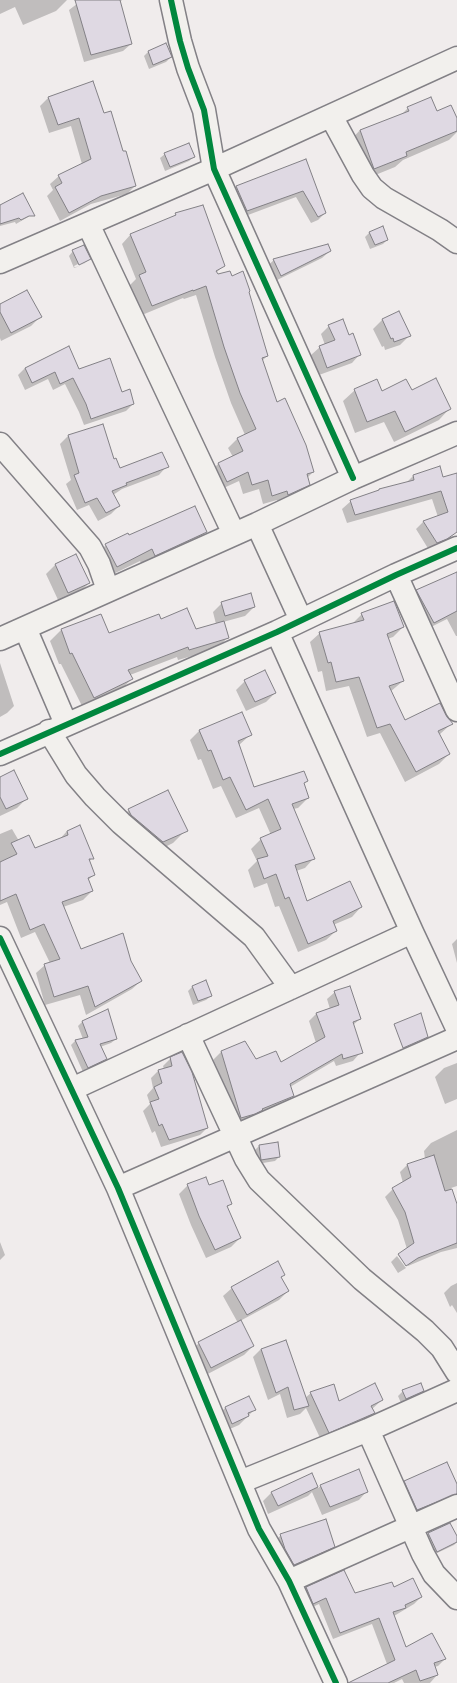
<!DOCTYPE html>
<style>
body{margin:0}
canvas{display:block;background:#f0ecec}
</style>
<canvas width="457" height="1683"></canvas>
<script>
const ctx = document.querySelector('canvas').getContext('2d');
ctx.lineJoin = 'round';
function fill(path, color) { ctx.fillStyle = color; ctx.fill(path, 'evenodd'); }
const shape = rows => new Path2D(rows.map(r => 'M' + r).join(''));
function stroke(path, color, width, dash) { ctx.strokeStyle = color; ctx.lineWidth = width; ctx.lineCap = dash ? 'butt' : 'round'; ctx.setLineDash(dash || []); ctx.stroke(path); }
fill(shape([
 [0,0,67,0,56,11,23,25,15,7,0,14],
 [82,0,122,0,120,2,131,44,123,51,84,62,69,10],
 [166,44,171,57,166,62,149,69,144,56,148,52],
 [49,97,104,114,123,153,135,186,127,194,91,204,60,221,47,196,53,190,50,184,59,176,82,164,71,126,49,133,40,106],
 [408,108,436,112,457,121,457,132,449,140,403,160,395,167,363,180,349,142,360,130,400,116],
 [165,154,194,157,189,161,165,171,160,158],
 [305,160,325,213,318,220,311,223,296,197,240,218,230,194,237,187],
 [0,205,32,213,28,217,16,224,15,222,0,226],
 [176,214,224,265,216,273,217,275,231,277,248,292,267,356,262,361,277,403,313,472,307,478,309,485,299,494,279,504,277,500,263,504,259,489,243,494,239,481,217,491,209,473,218,464,233,457,228,448,238,438,245,435,231,403,215,357,196,295,184,299,183,298,142,315,130,285,136,279,122,244,131,234,172,218],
 [370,232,387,240,383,244,370,249,365,237],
 [73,251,89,259,85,263,74,268,69,256],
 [86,260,86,262,75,268,74,266],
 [330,251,322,258,273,282,266,267,274,260],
 [0,305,40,317,31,326,1,341,0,338],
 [399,312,409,336,400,345,385,350,384,346,382,347,373,329,382,320],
 [329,326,349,336,360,354,352,363,319,375,311,355,320,347,325,345,321,334],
 [68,348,79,370,121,393,133,404,126,411,84,425,79,412,65,384,53,390,48,379,25,390,18,375,25,368],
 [355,390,411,392,450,408,439,420,394,442,384,422,355,433,343,401],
 [68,436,114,460,120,470,167,466,159,475,122,489,113,495,119,506,111,514,98,521,89,505,77,510,66,484,71,480,60,444],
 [457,474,457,513,454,534,446,541,429,550,416,529,423,522,438,517,432,499,347,523,342,509,351,501,406,483,413,476,443,478],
 [206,532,194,544,143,567,140,561,105,578,94,557,106,545,129,536],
 [76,555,89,583,80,592,59,602,46,574,55,565],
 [457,581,457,636,456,636,447,619,427,629,411,596,417,590],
 [222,603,254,607,245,616,223,622,228,637,217,649,178,660,177,657,130,675,132,679,120,690,83,708,61,664,59,664,50,641,61,630,100,615,108,634,161,621,195,630,216,624,213,612],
 [362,614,403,627,393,637,387,639,403,681,390,692,404,721,451,724,439,735,449,754,439,764,405,782,380,733,367,737,349,686,326,691,322,671,318,672,310,642,320,633,352,624],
 [0,663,14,706,7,713,0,717],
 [245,681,275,693,266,702,246,711,236,690],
 [199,731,250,735,238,746,254,789,307,781,303,784,308,798,298,808,293,809,314,858,305,868,296,871,306,902,361,907,352,917,333,925,336,931,326,940,298,952,279,906,275,907,267,883,254,888,248,870,257,861,251,849,261,839,271,835,259,808,236,818,221,786,213,789,201,759,198,760,190,740],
 [0,778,26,799,17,808,0,816],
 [129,810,186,830,173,843,149,855,116,823],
 [12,829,19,841,34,850,59,840,67,831,92,858,89,862,94,875,88,880,92,891,83,900,63,907,80,950,130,961,141,981,132,989,86,1015,80,995,45,1005,36,973,45,965,50,963,35,932,21,938,7,902,0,905,0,834],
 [457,939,457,963,452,944],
 [193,986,211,996,206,1000,193,1005,188,991],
 [335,992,360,1019,353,1025,360,1053,353,1061,336,1066,334,1061,290,1087,293,1095,285,1103,233,1125,213,1060,221,1052,245,1042,256,1060,280,1064,316,1043,309,1021,317,1013,330,1009,327,999],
 [108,1010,116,1039,111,1043,100,1047,106,1059,102,1063,83,1072,71,1045,75,1041,83,1039,78,1026,82,1022],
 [171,1058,207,1128,200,1135,161,1147,155,1131,152,1133,143,1111,150,1104,147,1095,153,1088,151,1078,158,1071,164,1069,163,1066],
 [457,1063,457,1099,445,1104,435,1077,444,1068],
 [457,1130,457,1186,451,1188,457,1207,457,1248,441,1252,408,1266,398,1255,407,1249,398,1220,385,1197,393,1189,403,1183,400,1172,407,1165,425,1159,424,1151,431,1143],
 [259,1146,279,1157,275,1161,257,1164,255,1150],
 [188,1185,208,1187,230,1204,227,1208,240,1238,231,1247,206,1258,191,1225,179,1194],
 [0,1242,5,1255,0,1260],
 [397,1256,406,1268,398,1273,391,1262],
 [284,1274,281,1278,288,1291,279,1300,240,1321,253,1346,244,1355,202,1377,190,1352,199,1343,238,1323,223,1296,232,1288],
 [457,1283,457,1313,452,1305,450,1307,444,1293,451,1286],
 [261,1349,305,1398,311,1393,339,1402,382,1400,372,1409,374,1413,366,1421,321,1440,306,1408,300,1414,287,1418,280,1394,268,1400,253,1357],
 [403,1391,423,1391,418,1395,401,1403,398,1396],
 [249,1397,254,1410,239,1425,223,1432,216,1417,225,1408],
 [311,1474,318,1488,321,1486,367,1491,359,1500,322,1515,312,1492,308,1496,268,1514,263,1501,272,1492],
 [405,1482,457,1486,457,1499,404,1522,392,1495],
 [429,1533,457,1538,457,1542,454,1545,433,1555,424,1538],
 [281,1535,334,1546,321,1559,281,1577,268,1548],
 [344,1571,355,1595,393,1589,421,1597,414,1604,394,1616,406,1648,445,1659,438,1666,434,1667,437,1675,430,1683,404,1683,402,1679,394,1683,354,1683,387,1664,372,1624,333,1639,319,1604,306,1610,299,1595,306,1588]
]), '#0003');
const building = shape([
 [75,0,120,0,132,44,91,55,75,0],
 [166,43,172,57,153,65,148,51,166,43],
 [93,81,104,113,111,111,123,151,126,151,136,186,101,196,69,213,55,187,62,183,58,175,91,159,79,118,58,125,48,97,93,81],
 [431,97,437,111,451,105,457,118,457,131,406,152,407,156,374,169,360,130,409,111,407,107,431,97],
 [189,143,195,157,170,167,164,153,189,143],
 [306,159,326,213,318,217,303,191,247,211,236,186,306,159],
 [23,193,35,216,29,216,21,220,19,218,0,224,0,205,23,193],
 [203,205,225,266,216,271,218,274,230,271,232,276,243,271,250,291,249,292,268,356,262,358,277,402,285,398,306,445,314,472,307,474,310,485,288,495,287,491,272,496,268,480,252,485,248,472,227,482,218,463,243,451,237,438,256,429,240,393,224,347,206,286,193,291,193,290,152,306,139,275,146,272,130,234,176,215,175,213,203,205],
 [383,226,388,240,375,245,369,232,383,226],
 [328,244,331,251,281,276,273,259,328,244],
 [84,245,91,259,79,265,72,250,84,245],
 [27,290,42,317,11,333,0,312,0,304,27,290],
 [399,311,411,336,394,342,393,338,391,339,382,319,399,311],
 [343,319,349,335,353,333,361,355,327,368,319,346,335,340,328,325,343,319],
 [69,346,79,369,110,358,122,392,130,389,134,404,91,419,86,404,73,378,60,384,55,372,32,383,25,368,69,346],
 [436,378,451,409,405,432,395,411,367,422,354,389,377,379,382,391,406,379,412,390,436,378],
 [103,424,114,459,116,458,120,468,162,452,169,467,126,483,127,485,112,491,120,506,106,513,97,498,85,503,74,475,79,473,68,435,103,424],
 [440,466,443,477,457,473,457,532,447,539,437,543,423,521,448,512,441,491,355,515,350,500,379,490,379,489,414,480,413,475,440,466],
 [195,506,207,532,155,556,152,549,117,567,105,544,128,533,129,535,195,506],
 [76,554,90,583,68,593,55,564,76,554],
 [457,572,457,611,434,623,416,590,457,572],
 [251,593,255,607,225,616,221,602,251,593],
 [394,601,404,627,387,634,404,681,389,686,405,720,440,703,446,715,453,724,438,731,450,754,416,772,390,724,377,728,359,677,336,682,331,662,328,663,319,632,364,620,361,613,394,601],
 [187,608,196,629,224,621,229,638,189,650,188,647,128,670,133,679,94,698,72,653,70,654,61,629,101,614,109,633,159,614,161,619,187,608],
 [265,670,276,693,255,702,244,680,265,670],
 [242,712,252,735,238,741,254,787,304,771,308,781,304,783,309,798,292,804,315,859,295,865,307,901,350,881,362,907,333,921,337,931,308,944,289,897,285,899,276,874,264,879,257,859,268,856,260,838,281,829,268,799,246,810,230,777,223,780,211,750,208,751,199,730,242,712],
 [14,770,28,799,6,809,0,797,0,777,14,770],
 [168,790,188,831,163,842,131,815,128,809,168,790],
 [80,825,94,859,89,859,95,875,88,878,93,891,62,902,81,949,123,933,131,961,142,981,95,1007,88,986,54,997,44,964,60,959,44,924,30,930,16,894,0,901,0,862,17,854,11,843,29,835,35,848,68,835,67,831,80,825],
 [206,980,212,996,198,1001,192,986,206,980],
 [350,986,361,1019,353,1022,363,1053,343,1059,342,1054,290,1084,294,1096,262,1109,263,1110,255,1114,241,1118,221,1051,245,1041,256,1059,276,1051,281,1062,325,1037,316,1013,339,1005,334,991,350,986],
 [108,1009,117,1039,100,1044,107,1059,88,1068,75,1040,88,1037,82,1021,108,1009],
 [421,1013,428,1037,403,1048,394,1024,421,1013],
 [182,1052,192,1072,208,1128,169,1140,162,1124,159,1126,150,1102,159,1099,154,1087,162,1083,158,1070,172,1066,170,1057,182,1052],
 [278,1142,280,1157,261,1160,259,1145,278,1142],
 [434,1155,445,1191,452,1189,457,1204,457,1243,418,1258,406,1266,398,1254,414,1243,405,1212,392,1188,411,1177,407,1164,434,1155],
 [206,1177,209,1185,223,1180,232,1204,227,1206,241,1238,215,1250,199,1216,187,1184,206,1177],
 [278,1261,285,1275,281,1277,289,1291,247,1315,231,1287,278,1261],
 [241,1320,254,1346,211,1368,198,1342,241,1320],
 [286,1340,309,1406,294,1410,288,1387,276,1393,261,1349,286,1340],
 [375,1383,383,1400,371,1406,375,1413,329,1433,310,1392,334,1384,339,1401,375,1383],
 [421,1383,424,1391,406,1399,402,1390,421,1383],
 [249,1396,256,1410,248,1413,249,1416,232,1424,225,1407,249,1396],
 [447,1462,457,1484,457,1494,417,1510,404,1481,447,1462],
 [359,1469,368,1492,330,1507,320,1485,359,1469],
 [312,1473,318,1487,278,1506,271,1492,312,1473],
 [326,1519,335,1547,294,1565,285,1549,280,1534,326,1519],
 [450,1523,457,1536,457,1542,437,1552,428,1533,450,1523],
 [344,1570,355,1593,392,1582,394,1587,413,1578,422,1597,405,1605,406,1608,393,1612,406,1647,432,1633,446,1659,434,1663,438,1675,420,1681,416,1670,388,1683,348,1683,395,1660,379,1618,340,1633,326,1598,313,1604,306,1587,344,1570]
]);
fill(building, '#dfd9e3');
stroke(building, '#838186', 1);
const minor = shape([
 [171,0,180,41,188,68,204,110,214,169,353,478],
 [331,116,363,175,372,188,384,198,440,230,457,242],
 [88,224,234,534],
 [0,262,214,169,457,58],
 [0,444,90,547,99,564,108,590],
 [257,524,301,620],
 [396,575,457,710],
 [25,628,66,724],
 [277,632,412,932,457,1028],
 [0,639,257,524,353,478,457,433],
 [49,731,76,775,95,797,121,823,254,937,291,988],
 [0,754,277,632,396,575,457,548],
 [0,938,118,1188,259,1529,289,1581,336,1683],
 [188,1035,246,1159,259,1180,362,1279,425,1331,442,1348,457,1372],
 [72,1089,412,932],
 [118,1188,457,1038],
 [368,1430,423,1554,434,1574,457,1598],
 [240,1482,368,1430,457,1390],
 [289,1581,457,1506]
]);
stroke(minor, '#838186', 25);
stroke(minor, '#f2f0ed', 22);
stroke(shape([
 [171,0,180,41,188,68,204,110,214,169,353,478],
 [0,754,277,632,396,575,457,548],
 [0,938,118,1188,259,1529,289,1581,336,1683]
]), '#00873e', 6);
</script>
